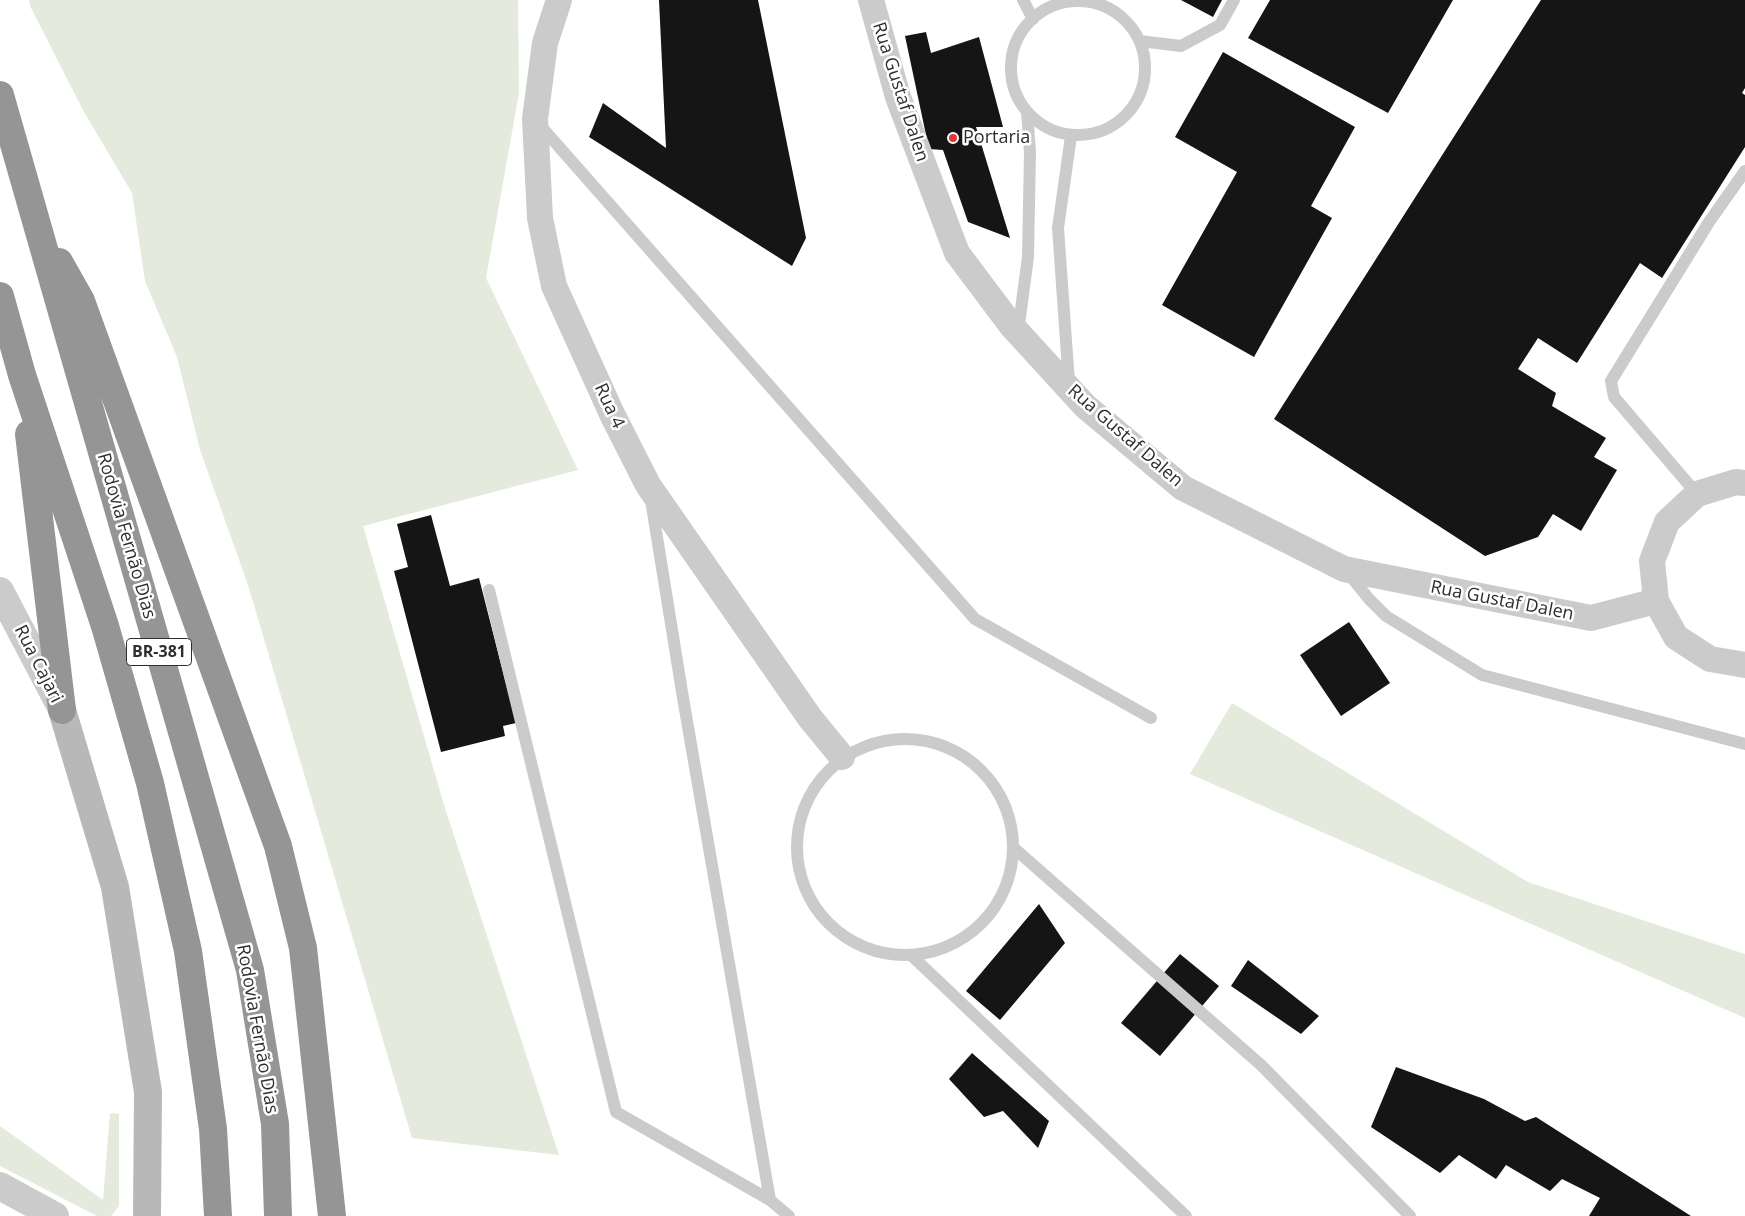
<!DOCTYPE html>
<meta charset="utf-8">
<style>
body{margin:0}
canvas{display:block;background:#fff}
</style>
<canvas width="1745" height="1216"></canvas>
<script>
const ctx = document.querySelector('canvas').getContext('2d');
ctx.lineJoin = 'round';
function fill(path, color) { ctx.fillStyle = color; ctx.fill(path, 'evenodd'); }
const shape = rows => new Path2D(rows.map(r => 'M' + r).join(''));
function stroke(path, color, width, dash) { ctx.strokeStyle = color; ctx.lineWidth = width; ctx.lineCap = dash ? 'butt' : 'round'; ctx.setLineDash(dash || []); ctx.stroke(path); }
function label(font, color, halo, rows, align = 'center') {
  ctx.font = font + ' "Open Sans",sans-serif'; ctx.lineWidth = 5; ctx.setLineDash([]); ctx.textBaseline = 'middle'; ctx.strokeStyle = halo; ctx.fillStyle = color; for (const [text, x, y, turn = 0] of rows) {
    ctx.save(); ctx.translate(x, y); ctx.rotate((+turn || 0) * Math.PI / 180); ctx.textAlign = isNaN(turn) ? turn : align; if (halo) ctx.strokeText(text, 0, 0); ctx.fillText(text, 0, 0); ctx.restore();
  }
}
fill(shape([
 [29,0,518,0,519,93,486,278,578,470,363,526,444,805,559,1155,412,1138,248,585,200,450,177,357,145,281,132,193,84,112,30,6],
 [1232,703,1528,882,1745,954,1745,1018,1190,774],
 [110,1113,119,1114,119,1206,111,1216,97,1216,0,1166,0,1126,103,1200]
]), '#e4ebdc');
fill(shape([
 [659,0,758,0,806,238,792,266,589,137,603,103,666,148],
 [1181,0,1222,0,1213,17],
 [1270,0,1453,0,1388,113,1248,38],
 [1541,0,1745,0,1745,88,1742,93,1745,95,1745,147,1662,278,1640,263,1577,363,1538,338,1518,369,1556,393,1552,406,1606,438,1594,457,1617,470,1581,531,1553,514,1538,537,1485,556,1274,419],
 [926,32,931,53,979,37,1003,127,976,127,1010,238,968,222,943,150,929,149,905,36],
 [1223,52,1355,127,1311,206,1332,218,1254,357,1162,305,1237,172,1175,137],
 [431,515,450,586,479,578,516,723,503,726,505,736,441,752,394,571,408,567,397,524],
 [1349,622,1390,683,1341,716,1300,655],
 [1039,904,1065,943,1000,1020,966,991],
 [1180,954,1219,986,1160,1056,1121,1023],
 [1248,960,1319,1016,1301,1034,1231,986],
 [972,1053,1049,1121,1038,1148,1003,1111,984,1117,949,1079],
 [1396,1067,1484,1099,1525,1121,1536,1117,1691,1216,1589,1216,1600,1198,1562,1179,1550,1191,1506,1165,1496,1179,1459,1155,1440,1173,1371,1127]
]), '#151515');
stroke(shape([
 [1023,0,1033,19],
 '1011 68a67 67 0 1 1 134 0a67 67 0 1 1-134 0Z',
 [1140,41,1181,46,1220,25,1234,0],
 [538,123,975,619,1151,718],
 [1018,332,1028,257,1030,152,1027,112],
 [1069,383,1058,228,1071,136],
 [1697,494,1614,397,1611,381,1709,222,1745,171],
 [1348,573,1369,599,1386,616,1482,675,1745,744],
 [489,590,616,1112,770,1200,683,698,651,500],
 '797 847a108 108 0 1 1 216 0a108 108 0 1 1-216 0Z',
 [1015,849,1261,1065,1410,1216],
 [912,956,1186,1216],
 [770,1200,789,1216]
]), '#cbcbcb', 12);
stroke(shape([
 [559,0,545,43,535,119,540,218,554,286,612,414,648,485,810,718,842,757],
 [871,0,898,97,957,253,1011,325,1085,406,1183,488,1344,569,1591,618,1656,601],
 [1745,483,1736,482,1697,494,1667,522,1652,561,1656,601,1676,637,1710,659,1745,665]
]), '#cbcbcb', 26);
stroke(shape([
 [0,591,62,709],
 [0,1186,55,1216]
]), '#cbcbcb', 28);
stroke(shape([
 [62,710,115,887,148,1092,147,1216]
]), '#b8b8b8', 28);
stroke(shape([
 [0,95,250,970,275,1124,278,1216],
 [59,262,81,301,278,846,303,948,332,1216],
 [0,296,22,375,105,626,150,783,188,951,213,1129,218,1216],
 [29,434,62,710]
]), '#959595', 28);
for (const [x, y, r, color] of [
 [953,138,5,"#e0363d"]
]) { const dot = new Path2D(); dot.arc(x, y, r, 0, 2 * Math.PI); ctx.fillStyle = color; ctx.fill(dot); stroke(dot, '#fff', 2); }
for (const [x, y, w] of [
 [159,652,65]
]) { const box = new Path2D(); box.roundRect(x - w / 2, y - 13.5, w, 27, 4); ctx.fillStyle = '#fff'; ctx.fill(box); stroke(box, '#2e2e2e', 1); }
label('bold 16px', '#2e2e2e', null, [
 ["BR-381",159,652]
]);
label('18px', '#2e2e2e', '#fff', [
 ["Rua Gustaf Dalen",900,92,72],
 ["Rua 4",609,406,65],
 ["Rua Gustaf Dalen",1125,436,41],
 ["Rodovia Fernão Dias",126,536,74],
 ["Rua Gustaf Dalen",1502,601,11],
 ["Rua Cajari",38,664,63],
 ["Rodovia Fernão Dias",257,1029,80]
]);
label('18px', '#2e2e2e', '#fff', [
 ["Portaria",963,138]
], 'left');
</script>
